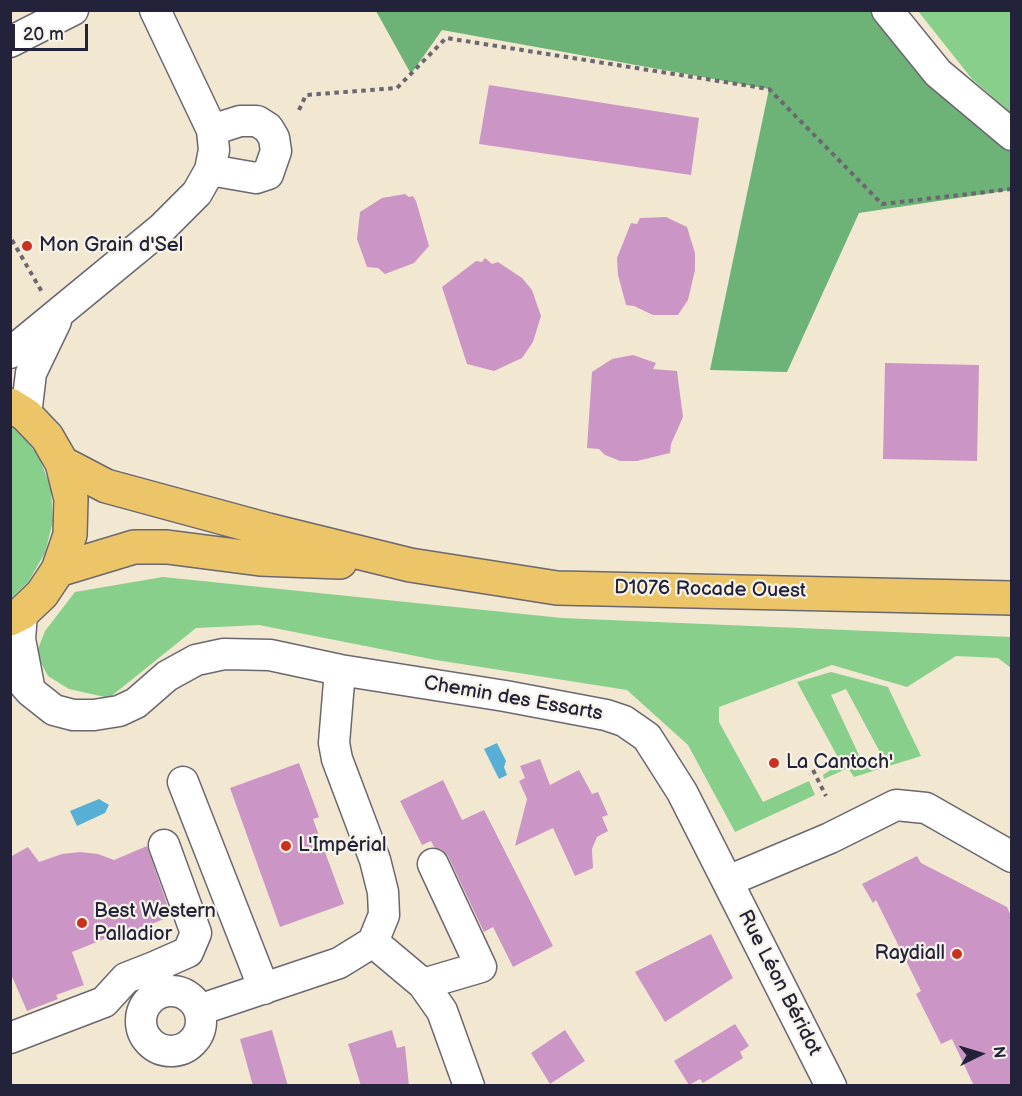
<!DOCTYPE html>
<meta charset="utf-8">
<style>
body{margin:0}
#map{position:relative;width:1022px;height:1096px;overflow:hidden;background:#f2e8d1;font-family:"Balsamiq Sans",sans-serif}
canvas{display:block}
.frame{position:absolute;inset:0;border:12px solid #22223b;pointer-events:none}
.north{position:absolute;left:950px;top:1024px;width:60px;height:60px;-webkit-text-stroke:4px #f7f3e8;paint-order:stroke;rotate:85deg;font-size:16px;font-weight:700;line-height:24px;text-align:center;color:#22223b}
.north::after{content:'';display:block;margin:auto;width:21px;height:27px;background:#22223b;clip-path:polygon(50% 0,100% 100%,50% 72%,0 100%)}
.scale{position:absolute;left:12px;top:24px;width:76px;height:27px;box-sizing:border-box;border:3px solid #22223b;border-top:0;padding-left:8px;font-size:18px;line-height:21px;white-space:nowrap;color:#22223b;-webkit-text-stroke:4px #f7f3e8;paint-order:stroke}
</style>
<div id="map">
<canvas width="1022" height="1096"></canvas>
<div class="frame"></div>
<div class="north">N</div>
<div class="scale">20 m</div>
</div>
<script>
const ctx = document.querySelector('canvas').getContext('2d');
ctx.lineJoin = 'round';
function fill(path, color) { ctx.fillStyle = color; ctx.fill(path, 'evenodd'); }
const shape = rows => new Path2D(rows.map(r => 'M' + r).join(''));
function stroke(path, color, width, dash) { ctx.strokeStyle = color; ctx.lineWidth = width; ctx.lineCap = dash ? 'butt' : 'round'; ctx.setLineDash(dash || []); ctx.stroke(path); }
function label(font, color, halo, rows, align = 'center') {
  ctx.font = font + ' "Balsamiq Sans",sans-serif'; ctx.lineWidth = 4.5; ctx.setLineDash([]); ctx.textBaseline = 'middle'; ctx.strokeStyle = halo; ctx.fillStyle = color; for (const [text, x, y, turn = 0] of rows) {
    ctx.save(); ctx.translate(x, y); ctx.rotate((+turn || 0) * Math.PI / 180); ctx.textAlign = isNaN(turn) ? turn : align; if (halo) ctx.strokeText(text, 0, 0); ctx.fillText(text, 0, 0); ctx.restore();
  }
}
fill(shape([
 [918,11,1011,11,1011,113,972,79],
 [11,425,19,431,39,457,51,488,53,521,45,553,28,582,11,598],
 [163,577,562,618,1012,637,1011,668,998,658,956,656,907,687,832,665,719,707,719,722,763,802,809,781,815,795,735,832,688,745,627,690,436,660,259,625,196,628,109,698,69,689,48,676,36,654,45,631,75,592],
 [831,672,888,687,921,756,854,777,848,768,824,779,823,775,841,763,797,682],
 [846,689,882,756,864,766,831,695]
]), '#87cf8b');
fill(shape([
 [376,11,877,11,1011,137,1011,190,859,213,787,372,710,370,769,89,442,30,411,74]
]), '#6db277');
fill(shape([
 [497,743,506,761,504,767,507,775,499,779,484,749],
 [99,799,109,805,105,813,77,826,70,811]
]), '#58afd5');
fill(shape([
 [489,85,699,118,691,175,479,144],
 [405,194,409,197,413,196,416,201,429,246,414,263,385,274,378,268,367,267,357,239,360,212,382,198],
 [666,217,687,227,695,253,695,270,688,300,678,315,653,315,634,306,626,305,618,275,617,258,631,223,637,224,640,218],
 [485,258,492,264,498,262,522,278,532,290,541,316,533,342,522,358,494,371,467,364,442,287,476,261,482,262],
 [633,355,656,363,653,369,677,371,683,417,671,444,670,453,637,461,620,461,605,455,599,449,587,448,592,372,612,359],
 [885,363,979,365,977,461,883,459],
 [540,759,550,785,579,770,592,794,598,792,608,815,602,817,608,831,597,837,592,849,593,868,575,876,553,828,515,846,527,799,519,781,525,778,520,766],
 [299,763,319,817,313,819,344,904,280,927,230,788],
 [443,780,462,820,484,810,553,946,513,967,493,927,484,932,448,856,442,850,434,847,431,841,422,845,400,801],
 [147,846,171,916,111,941,109,937,72,952,84,985,56,995,58,999,27,1011,10,972,10,857,28,847,39,862,62,854,80,852,98,854,114,860],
 [917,856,921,863,1007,907,1011,916,1011,1086,974,1086,952,1039,941,1044,916,994,921,991,876,900,873,903,862,884],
 [711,934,733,978,665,1022,635,972],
 [735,1024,749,1046,740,1052,743,1058,703,1083,700,1079,689,1085,674,1061],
 [272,1030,288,1086,253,1086,240,1039],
 [392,1030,397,1048,405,1046,409,1086,361,1086,348,1044],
 [565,1030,585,1061,550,1084,531,1053]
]), '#cb96c6');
const minor = shape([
 [887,10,938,73,1012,135],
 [10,42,73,10],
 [210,170,256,178,268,174,276,151,274,138,268,128,257,121,240,121,212,130],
 [10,353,162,228,197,193,210,170,214,150,212,130,155,10],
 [26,415,31,373,56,321],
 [22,613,20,639,30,691],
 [10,668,30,691,54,710,73,715,94,715,119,711,136,703,167,676,196,660,224,654,270,655,340,670,505,696,606,715,624,721,647,737,682,792,831,1086],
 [340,670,334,743,337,759,375,860,383,892,384,915,373,942,423,984,442,1011,469,1086],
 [183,782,264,989],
 [728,881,830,838,896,805,926,808,1012,857],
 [154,967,188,952,196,933,164,845],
 [423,984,481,967,433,864],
 '141 1021a30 30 0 1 1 60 0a30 30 0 1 1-60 0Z',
 [199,1010,339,963,373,942],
 [10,1038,104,1002,126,978,154,967,163,991]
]);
const major = shape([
 [10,405,26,415,47,437,62,463,71,499,70,535,58,570,42,594,22,613,10,619],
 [62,463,106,486,268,530,410,565,557,588,1012,598],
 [58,570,134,547,167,547,260,559,340,562]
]);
stroke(minor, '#6b6770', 33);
stroke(major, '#6b6770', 36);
stroke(shape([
 [299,110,306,95,397,88,446,38,769,89,882,204,1012,189],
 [12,240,42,292],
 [813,770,826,796]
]), '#6b6770', 4, [4.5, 4.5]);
stroke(minor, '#fff', 30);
stroke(major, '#edc569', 33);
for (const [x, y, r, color] of [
 [27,246,6,"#c8321e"],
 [774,763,6,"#c8321e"],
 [286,846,6,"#c8321e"],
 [82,923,6,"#c8321e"],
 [957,954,6,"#c8321e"]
]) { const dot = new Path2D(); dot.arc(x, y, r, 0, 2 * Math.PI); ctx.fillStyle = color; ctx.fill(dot); stroke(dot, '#f7f3e8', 2); }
label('20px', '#22223b', '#f7f3e8', [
 ["Mon Grain d'Sel",39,246],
 ["La Cantoch'",786,763],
 ["L'Impérial",298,846],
 ["Best Western",94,912],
 ["Palladior",94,935],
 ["Raydiall",945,954,"right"]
], 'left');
label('20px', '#22223b', '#f7f3e8', [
 ["D1076 Rocade Ouest",710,590,1],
 ["Chemin des Essarts",513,699,10],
 ["Rue Léon Béridot",779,983,63]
]);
</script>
